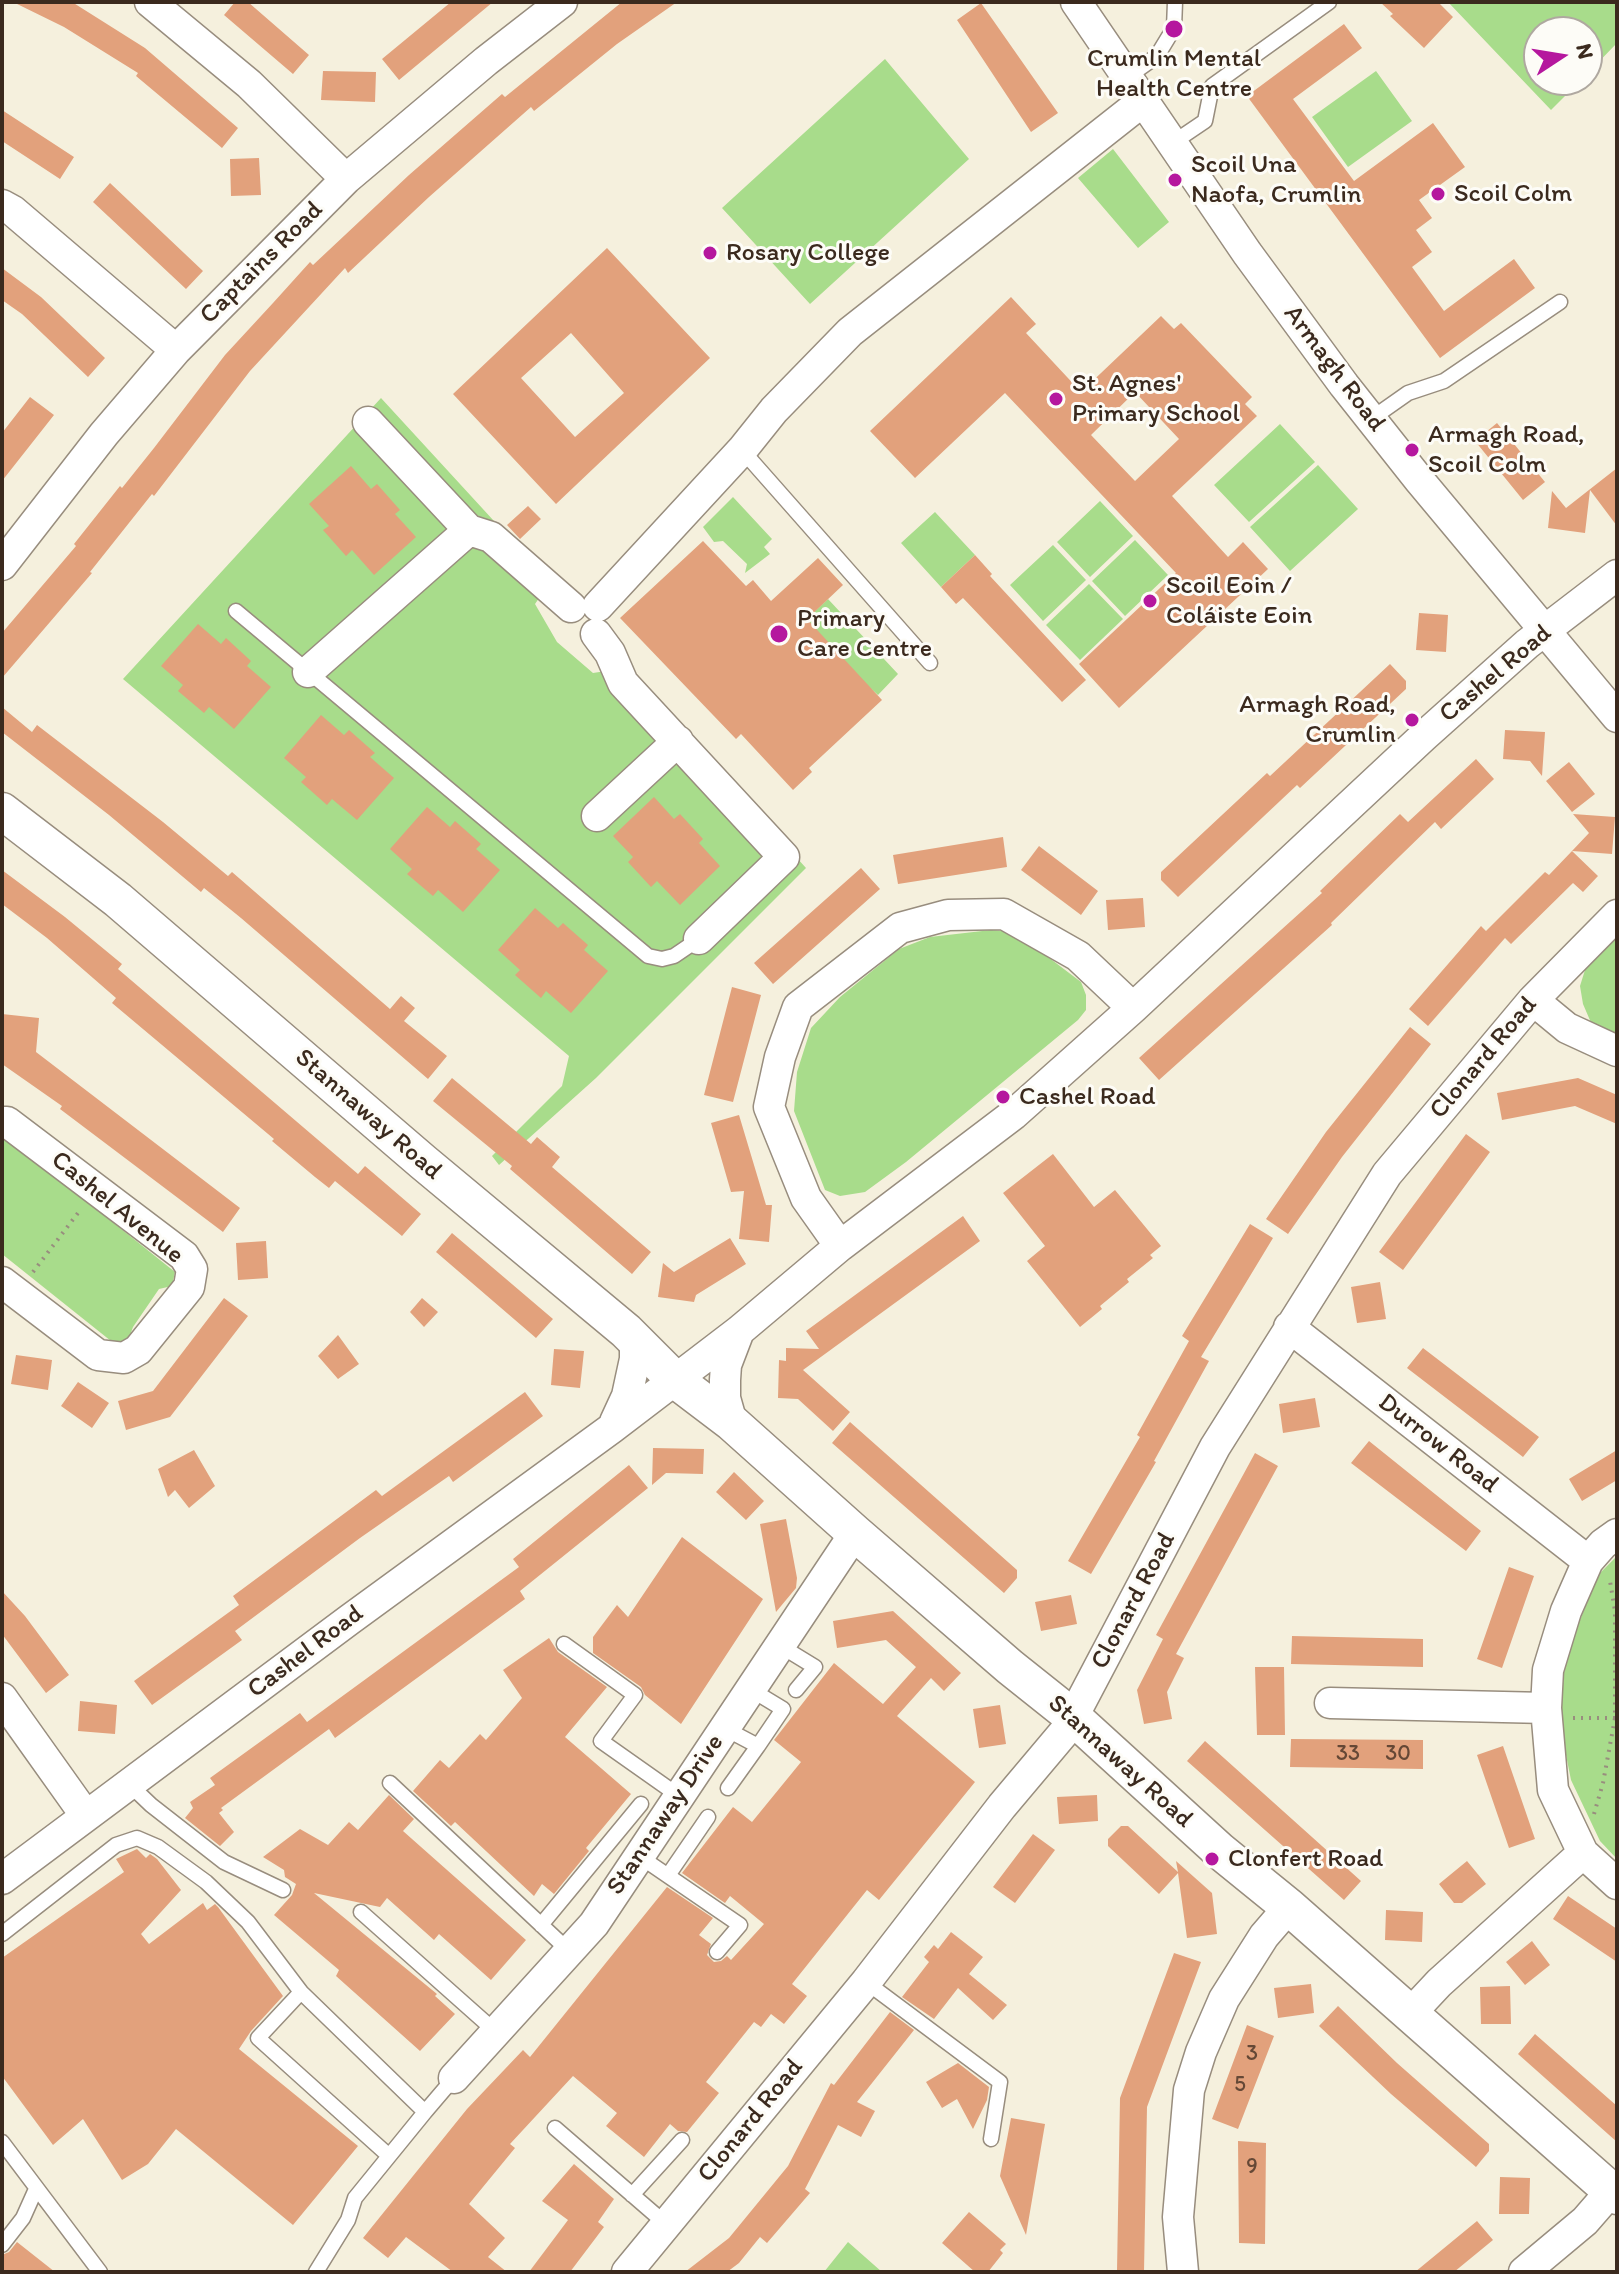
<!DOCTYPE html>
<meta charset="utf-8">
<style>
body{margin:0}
#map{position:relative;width:1619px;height:2274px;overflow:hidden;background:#f5f0dd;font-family:Itim,sans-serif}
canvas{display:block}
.frame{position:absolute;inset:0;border:4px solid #3b2a1e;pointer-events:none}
.north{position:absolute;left:1523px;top:16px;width:80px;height:80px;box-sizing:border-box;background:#fdfcf7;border:2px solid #afa8a0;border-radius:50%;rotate:78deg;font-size:22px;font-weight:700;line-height:32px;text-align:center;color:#3b2a1e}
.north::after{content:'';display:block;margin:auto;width:28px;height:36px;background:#b5179e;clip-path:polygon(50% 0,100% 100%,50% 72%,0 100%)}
</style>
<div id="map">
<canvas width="1619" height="2274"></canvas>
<div class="frame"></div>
<div class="north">N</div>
</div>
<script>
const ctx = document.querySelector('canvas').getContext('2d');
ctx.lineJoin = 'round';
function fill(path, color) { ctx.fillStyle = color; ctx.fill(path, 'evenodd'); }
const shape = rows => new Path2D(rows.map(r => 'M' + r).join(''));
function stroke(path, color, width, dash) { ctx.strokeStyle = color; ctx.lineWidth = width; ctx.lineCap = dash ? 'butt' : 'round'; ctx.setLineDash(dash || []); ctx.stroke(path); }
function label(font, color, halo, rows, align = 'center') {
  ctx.font = font + ' Itim,sans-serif'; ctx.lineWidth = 6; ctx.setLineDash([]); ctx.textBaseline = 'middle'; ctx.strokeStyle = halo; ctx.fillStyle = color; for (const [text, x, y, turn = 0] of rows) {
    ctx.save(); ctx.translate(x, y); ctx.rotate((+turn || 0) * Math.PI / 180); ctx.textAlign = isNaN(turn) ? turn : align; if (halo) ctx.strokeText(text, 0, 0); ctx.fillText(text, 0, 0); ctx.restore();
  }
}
fill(shape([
 [1448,2,1617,2,1617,43,1587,74,1587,32,1539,32,1539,80,1581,80,1551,110],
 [885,59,969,159,810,304,722,208],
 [1376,71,1412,121,1348,167,1312,117],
 [1113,149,1169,222,1138,248,1078,178],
 [381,398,550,582,535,604,557,642,593,673,625,668,806,868,596,1078,499,1165,492,1156,562,1086,569,1056,123,679],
 [1280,424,1315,462,1249,522,1214,485],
 [1318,465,1358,509,1290,571,1250,527],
 [733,497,772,539,764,547,770,554,745,573,747,564,723,541,714,542,703,527],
 [1100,501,1133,536,1090,577,1057,542],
 [935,512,975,555,941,587,901,543],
 [1135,540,1168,575,1125,616,1092,581],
 [1053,545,1086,580,1043,621,1010,585],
 [1089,584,1123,619,1080,660,1046,625],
 [828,599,898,674,878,695,800,625],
 [991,930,1015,932,1081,982,1086,995,1086,1010,1078,1020,906,1162,865,1192,840,1196,825,1190,794,1111,797,1072,811,1028,840,997,899,949,930,937],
 [1617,934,1617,1035,1592,1025,1583,1004,1580,986,1585,970],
 [5,1136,175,1272,172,1286,159,1289,133,1327,128,1341,116,1345,2,1254,2,1137],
 [1617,1556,1617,1859,1600,1841,1571,1780,1560,1725,1565,1656,1599,1574],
 [848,2242,882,2272,824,2272]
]), '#a8dc8b');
fill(shape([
 [13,2,72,2,145,48,238,128,222,148,136,76,138,73,64,27],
 [235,2,248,2,309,55,293,74,224,15],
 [451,2,493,2,399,80,382,59],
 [622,2,677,2,617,44,534,111,531,107,429,197,348,273,345,268,250,371,154,496,152,494,90,572,92,573,2,678,2,633,76,546,74,544,120,486,122,488,154,448,225,355,273,303,310,262,313,265,409,175,502,94,505,97],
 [1380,2,1438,2,1453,17,1424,48,1390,16,1393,14],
 [981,3,1058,113,1031,132,957,20],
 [1344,24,1362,48,1293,99,1354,181,1433,123,1465,167,1419,200,1432,218,1416,230,1432,252,1412,267,1444,311,1514,259,1535,288,1440,358,1247,96],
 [323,71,376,72,375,102,321,100],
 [2,110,74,157,60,179,2,141],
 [259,158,261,195,231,196,230,159],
 [110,183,203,271,186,289,93,202],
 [607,248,710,358,556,504,453,394],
 [571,333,624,393,575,437,521,378],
 [2,268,41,297,105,358,88,377,22,314,2,300],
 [1011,297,1036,324,1026,333,1081,392,1161,316,1174,329,1181,323,1252,397,1245,404,1257,416,1172,496,1228,557,1243,542,1268,569,1119,708,1079,664,1176,573,1005,393,915,478,870,431],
 [1135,392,1179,439,1135,481,1091,435],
 [30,397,54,415,2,481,2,433],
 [1497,423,1545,482,1523,500,1475,441],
 [351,466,371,489,377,484,400,510,395,514,416,537,374,575,352,550,346,556,323,530,329,526,309,504],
 [1617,468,1617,526,1590,490,1585,533,1548,528,1552,491,1566,508],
 [528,506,541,519,520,539,507,525],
 [703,541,746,586,753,580,771,601,818,558,843,585,807,619,882,700,809,768,812,772,793,790,741,734,736,739,620,618],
 [975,555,992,574,990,576,1086,680,1062,702,963,598,956,604,941,587],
 [1419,613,1448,615,1446,652,1416,650],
 [198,624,221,644,226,638,251,661,247,666,271,687,234,729,209,707,204,713,178,691,183,685,161,666],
 [1390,664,1406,681,1406,689,1300,788,1297,785,1178,897,1161,880,1161,872,1267,773,1270,776],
 [2,707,32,732,37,725,163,822,228,876,232,872,390,1009,401,996,415,1008,404,1021,447,1056,428,1079,241,918,204,888,201,892,109,815,2,732],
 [321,715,344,735,349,730,375,753,370,757,394,778,357,820,332,799,327,805,301,782,306,777,284,758],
 [1505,730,1545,732,1542,776,1530,761,1503,759],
 [1476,759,1494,779,1441,829,1435,822,1331,923,1332,925,1159,1080,1139,1058,1322,893,1320,891,1400,814,1408,822],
 [1569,762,1595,794,1572,812,1546,781],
 [654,797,674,819,680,814,703,839,699,843,720,866,680,905,657,881,651,887,628,862,633,857,613,836],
 [427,807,450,827,455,821,481,844,476,849,500,870,463,912,438,890,433,896,407,874,412,869,390,849],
 [1573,814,1615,817,1612,854,1572,851,1589,833],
 [1003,837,1007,867,898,884,893,855],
 [1039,846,1098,891,1081,915,1021,870],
 [1572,851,1598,876,1583,892,1573,883,1511,944,1505,938,1428,1026,1409,1009,1481,926,1486,931,1545,872,1549,875],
 [861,868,880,889,773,984,754,963],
 [2,870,65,917,122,964,118,969,358,1174,365,1166,421,1214,402,1236,335,1181,329,1188,315,1177,272,1141,274,1139,112,1003,116,998,47,938,2,904],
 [1143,898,1145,927,1108,930,1106,900],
 [535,908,558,928,563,923,588,945,584,950,608,971,571,1013,546,991,541,998,515,975,520,970,498,950],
 [732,987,761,995,733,1102,704,1095],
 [2,1014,39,1018,36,1052,240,1208,223,1232,60,1109,62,1106,2,1064],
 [1410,1027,1431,1044,1342,1157,1288,1234,1266,1219,1326,1132],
 [452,1078,531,1144,537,1137,560,1157,552,1167,651,1252,632,1274,510,1169,512,1166,433,1101],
 [1578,1078,1617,1095,1617,1124,1575,1106,1502,1120,1497,1093],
 [739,1115,766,1205,772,1205,769,1242,739,1239,744,1191,731,1192,711,1123],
 [1466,1134,1490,1152,1403,1270,1379,1252],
 [1053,1154,1094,1207,1115,1190,1161,1246,1150,1255,1153,1258,1127,1279,1129,1282,1100,1306,1102,1309,1080,1327,1027,1261,1045,1246,1003,1193],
 [963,1216,980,1241,803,1370,850,1412,833,1431,798,1399,778,1398,779,1360,786,1361,786,1348,819,1349,806,1331],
 [1250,1224,1273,1238,1201,1357,1209,1361,1154,1461,1156,1462,1091,1574,1068,1561,1140,1437,1137,1435,1189,1341,1182,1336],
 [452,1233,553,1319,536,1338,436,1252],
 [730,1238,746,1264,696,1295,694,1302,658,1297,663,1263,674,1272],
 [266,1241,268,1278,238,1280,236,1243],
 [1380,1282,1386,1319,1357,1323,1351,1287],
 [224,1298,248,1316,170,1417,126,1430,118,1401,153,1391],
 [422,1298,438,1312,424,1327,410,1312],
 [338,1335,359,1364,338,1379,318,1356],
 [1423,1348,1539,1437,1523,1457,1407,1368],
 [554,1349,584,1351,580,1388,551,1385],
 [16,1355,52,1360,48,1390,11,1384],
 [78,1382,109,1403,92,1428,61,1406],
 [525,1392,543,1416,453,1482,449,1476,360,1538,235,1631,242,1640,152,1705,134,1681,239,1605,233,1596,376,1490,382,1496],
 [1315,1398,1320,1427,1283,1433,1279,1404],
 [850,1422,1017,1570,1017,1578,1004,1593,832,1443],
 [1369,1441,1481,1531,1466,1551,1351,1463],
 [653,1448,704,1449,703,1474,666,1473,652,1485],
 [194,1450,215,1486,189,1508,175,1490,168,1497,158,1469],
 [1617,1450,1617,1480,1582,1501,1569,1479],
 [1255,1453,1278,1466,1176,1654,1184,1658,1167,1692,1172,1719,1144,1724,1137,1690,1163,1639,1156,1635],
 [629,1465,648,1488,520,1591,525,1599,335,1738,329,1729,221,1808,223,1810,219,1813,234,1832,220,1846,185,1818,193,1808,190,1802,215,1785,210,1778,300,1713,307,1722,519,1567,513,1559],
 [734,1472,764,1501,746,1520,716,1492],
 [786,1519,797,1578,796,1588,776,1612,760,1524],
 [682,1537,763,1599,681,1724,645,1695,641,1687,593,1653,593,1637,617,1605,628,1617],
 [1509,1567,1534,1576,1502,1668,1477,1659],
 [2,1591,25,1616,69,1675,46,1693,2,1634],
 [1071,1595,1077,1624,1041,1631,1035,1602],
 [893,1611,961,1673,944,1691,931,1678,897,1716,975,1782,879,1900,867,1890,792,1984,807,1996,784,2024,771,2014,761,2027,754,2022,706,2082,719,2093,687,2132,678,2131,670,2124,644,2157,606,2126,617,2113,573,2076,510,2144,515,2148,469,2204,505,2238,488,2257,507,2272,453,2272,406,2237,388,2258,363,2238,467,2109,523,2050,530,2057,667,1887,713,1918,699,1935,711,1944,707,1955,714,1962,721,1961,727,1956,731,1960,764,1924,730,1896,725,1903,682,1873,733,1807,752,1822,801,1762,774,1740,834,1663,883,1704,916,1667,886,1640,837,1648,833,1621],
 [1292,1636,1423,1639,1423,1667,1291,1664],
 [549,1638,558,1652,607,1687,565,1737,631,1794,586,1848,589,1851,554,1894,542,1884,534,1896,455,1822,451,1826,413,1791,440,1760,449,1768,480,1734,486,1740,522,1698,503,1670],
 [1255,1667,1284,1667,1285,1735,1257,1735],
 [80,1701,117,1705,115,1734,78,1731],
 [1000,1705,1006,1744,979,1748,973,1709],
 [1291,1739,1423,1740,1423,1769,1290,1767],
 [1205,1741,1361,1881,1344,1900,1187,1761],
 [1503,1746,1535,1839,1509,1848,1477,1755],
 [389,1795,414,1819,403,1831,526,1940,491,1980,439,1934,434,1940,387,1898,380,1907,314,1893,437,1994,435,1996,455,2014,420,2051,336,1976,339,1970,274,1915,292,1895,296,1884,285,1877,284,1870,263,1857,300,1829,328,1845,349,1822,358,1830],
 [1097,1795,1098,1821,1059,1824,1057,1797],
 [1121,1826,1128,1826,1178,1872,1176,1861,1212,1893,1217,1934,1187,1938,1178,1873,1159,1894,1108,1846,1108,1839],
 [1033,1834,1055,1850,1015,1903,993,1887],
 [137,1849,146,1858,150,1854,157,1859,181,1890,141,1934,149,1944,203,1903,207,1910,215,1904,218,1907,283,1996,251,2031,239,2049,358,2146,293,2225,176,2129,148,2164,122,2180,83,2119,53,2145,2,2076,2,1958,124,1872,116,1859],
 [1467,1861,1486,1884,1462,1903,1454,1903,1439,1884],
 [1568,1896,1617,1929,1617,1962,1553,1919],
 [1386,1910,1423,1912,1422,1942,1385,1940],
 [951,1932,983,1957,969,1974,1007,2005,993,2020,958,1988,934,2019,902,1997,929,1962,924,1957,934,1945,938,1949],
 [1532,1941,1550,1965,1525,1985,1506,1962],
 [1174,1953,1201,1962,1147,2107,1144,2272,1117,2271,1120,2098],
 [1311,1984,1314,2013,1278,2018,1274,1988],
 [1510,1986,1511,2024,1481,2024,1480,1987],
 [1338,2006,1397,2063,1489,2144,1489,2151,1476,2167,1391,2094,1319,2026],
 [890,2012,914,2030,857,2102,875,2111,861,2137,838,2125,805,2189,810,2193,767,2243,760,2237,739,2263,727,2272,685,2272,729,2238,788,2166,831,2083,834,2085],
 [1247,2025,1274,2036,1238,2129,1212,2119],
 [1535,2034,1617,2106,1617,2142,1518,2054],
 [958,2063,989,2087,987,2100,973,2129,957,2099,942,2108,926,2082],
 [1011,2118,1045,2124,1026,2235,1000,2176],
 [1238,2141,1266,2143,1265,2244,1239,2243],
 [574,2164,614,2199,598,2222,604,2227,570,2272,529,2272,568,2220,542,2201],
 [1500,2177,1530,2178,1529,2214,1499,2214],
 [969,2212,1006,2244,1000,2250,1003,2253,988,2272,975,2272,942,2243],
 [1477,2221,1493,2240,1454,2272,1415,2272],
 [17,2242,55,2272,2,2272,2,2255,9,2252]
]), '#e2a17c');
const service = shape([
 [1126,78,1157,56,1174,28,1175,2],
 [1171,144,1205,121,1212,86,1329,2],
 [1371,419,1408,393,1444,381,1560,302],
 [742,450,930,663],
 [236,611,648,956,662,959,674,956,699,939],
 [564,1644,635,1695,601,1741,679,1796],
 [779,1645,815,1667,796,1690],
 [724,1728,758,1746,783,1709,750,1689],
 [390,1783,569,1951],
 [129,1784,151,1805,224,1862,283,1890],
 [728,1788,758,1746],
 [639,1856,740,1925,717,1952],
 [669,1874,708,1817],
 [361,1912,496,2032],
 [541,1925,641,1804],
 [2,1934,116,1845,137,1838,158,1847,206,1882,248,1922,301,1992],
 [866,1982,1000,2082,991,2139],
 [425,2112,454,2078],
 [555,2128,666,2224],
 [2,2142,100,2272],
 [632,2195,682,2140],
 [2,2245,23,2218,36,2189],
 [316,2272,348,2220,355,2198,425,2112,301,1992,258,2038,388,2155]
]);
const minor = shape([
 [150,2,249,84,346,179],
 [1076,2,1247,253,1344,385,1420,481,1617,717],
 [2,205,13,211,176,350],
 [368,422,469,530],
 [2,565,104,434,176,350,346,179,486,61,562,2],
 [598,606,742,450,774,410,850,332,1143,101],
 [596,634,610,653,623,683,784,857,699,939],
 [308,672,469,530,491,537,571,607],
 [597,816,678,741],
 [1533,1000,1567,1028,1617,1051],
 [2,1122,7,1122,184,1256,192,1269,189,1287,138,1350,124,1358,98,1355,2,1282],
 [840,1246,806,1198,769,1107,780,1057,798,1007,900,928,948,915,1004,914,1078,956,1133,1008],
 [1289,1327,1588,1561],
 [615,1422,627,1396,635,1359,635,1341],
 [732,1423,725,1398,725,1380,726,1365,739,1331],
 [1617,1534,1603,1544,1588,1561,1566,1611,1548,1670,1546,1708,1553,1790,1583,1853,1617,1884],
 [2,1698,86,1816],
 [1330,1703,1546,1708],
 [2,1879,349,1620,612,1428,739,1331,840,1246,1014,1114,1133,1008,1423,737,1527,644,1617,575],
 [1410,2014,1439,1983,1583,1853],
 [454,2078,594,1924,855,1533],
 [627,2272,866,1982,1002,1806,1066,1730,1215,1447,1387,1174,1533,1000,1617,915],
 [1183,2272,1178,2217,1189,2090,1201,2052,1224,1999,1264,1936,1289,1907],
 [1524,2272,1585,2221,1611,2191]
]);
const tertiary = shape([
 [2,811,118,900,423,1162,626,1331,674,1379,732,1423,855,1533,1010,1667,1074,1718,1220,1851,1289,1907,1617,2196]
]);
stroke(service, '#988d7e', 17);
stroke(minor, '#988d7e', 33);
stroke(tertiary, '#988d7e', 39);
stroke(shape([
 [33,1272,81,1209],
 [1573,1718,1615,1718],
 [1594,1814,1603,1783,1615,1718,1615,1611,1610,1581]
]), '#988d7e', 4, [2, 6]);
stroke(service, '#fff', 14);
stroke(minor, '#fff', 30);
stroke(tertiary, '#fff', 36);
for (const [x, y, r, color] of [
 [1174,29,10,"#b5179e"],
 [1175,180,8,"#b5179e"],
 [1438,194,8,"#b5179e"],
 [710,253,8,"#b5179e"],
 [1056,399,8,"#b5179e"],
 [1412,450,8,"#b5179e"],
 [1150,601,8,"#b5179e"],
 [779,634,10,"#b5179e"],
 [1412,720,8,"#b5179e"],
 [1003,1097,8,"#b5179e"],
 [1212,1859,8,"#b5179e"]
]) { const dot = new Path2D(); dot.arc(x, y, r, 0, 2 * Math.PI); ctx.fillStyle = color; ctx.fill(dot); stroke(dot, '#fdfcf7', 3); }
label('22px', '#654836', null, [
 ["33",1348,1754],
 ["30",1398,1754],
 ["3",1252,2054],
 ["5",1240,2085],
 ["9",1252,2167]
]);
label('26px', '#3b2a1e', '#fdfcf7', [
 ["Crumlin Mental",1174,59,"center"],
 ["Health Centre",1174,89,"center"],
 ["Scoil Una",1191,165],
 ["Naofa, Crumlin",1191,195],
 ["Scoil Colm",1454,194],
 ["Rosary College",726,253],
 ["St. Agnes'",1072,384],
 ["Primary School",1072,414],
 ["Armagh Road,",1428,435],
 ["Scoil Colm",1428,465],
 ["Scoil Eoin /",1166,586],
 ["Coláiste Eoin",1166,616],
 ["Primary",797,619],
 ["Care Centre",797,649],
 ["Armagh Road,",1396,705,"right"],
 ["Crumlin",1396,735,"right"],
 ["Cashel Road",1019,1097],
 ["Clonfert Road",1228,1859]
], 'left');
label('26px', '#3b2a1e', '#fdfcf7', [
 ["Captains Road",262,263,-45],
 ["Armagh Road",1334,369,53],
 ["Cashel Road",1496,674,-40],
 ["Clonard Road",1484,1058,-50],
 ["Stannaway Road",368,1115,41],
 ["Cashel Avenue",117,1208,39],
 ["Durrow Road",1438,1444,38],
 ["Clonard Road",1134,1601,-62],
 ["Cashel Road",306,1652,-37],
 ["Stannaway Road",1120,1762,42],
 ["Stannaway Drive",666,1815,-56],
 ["Clonard Road",751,2121,-51]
]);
</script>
